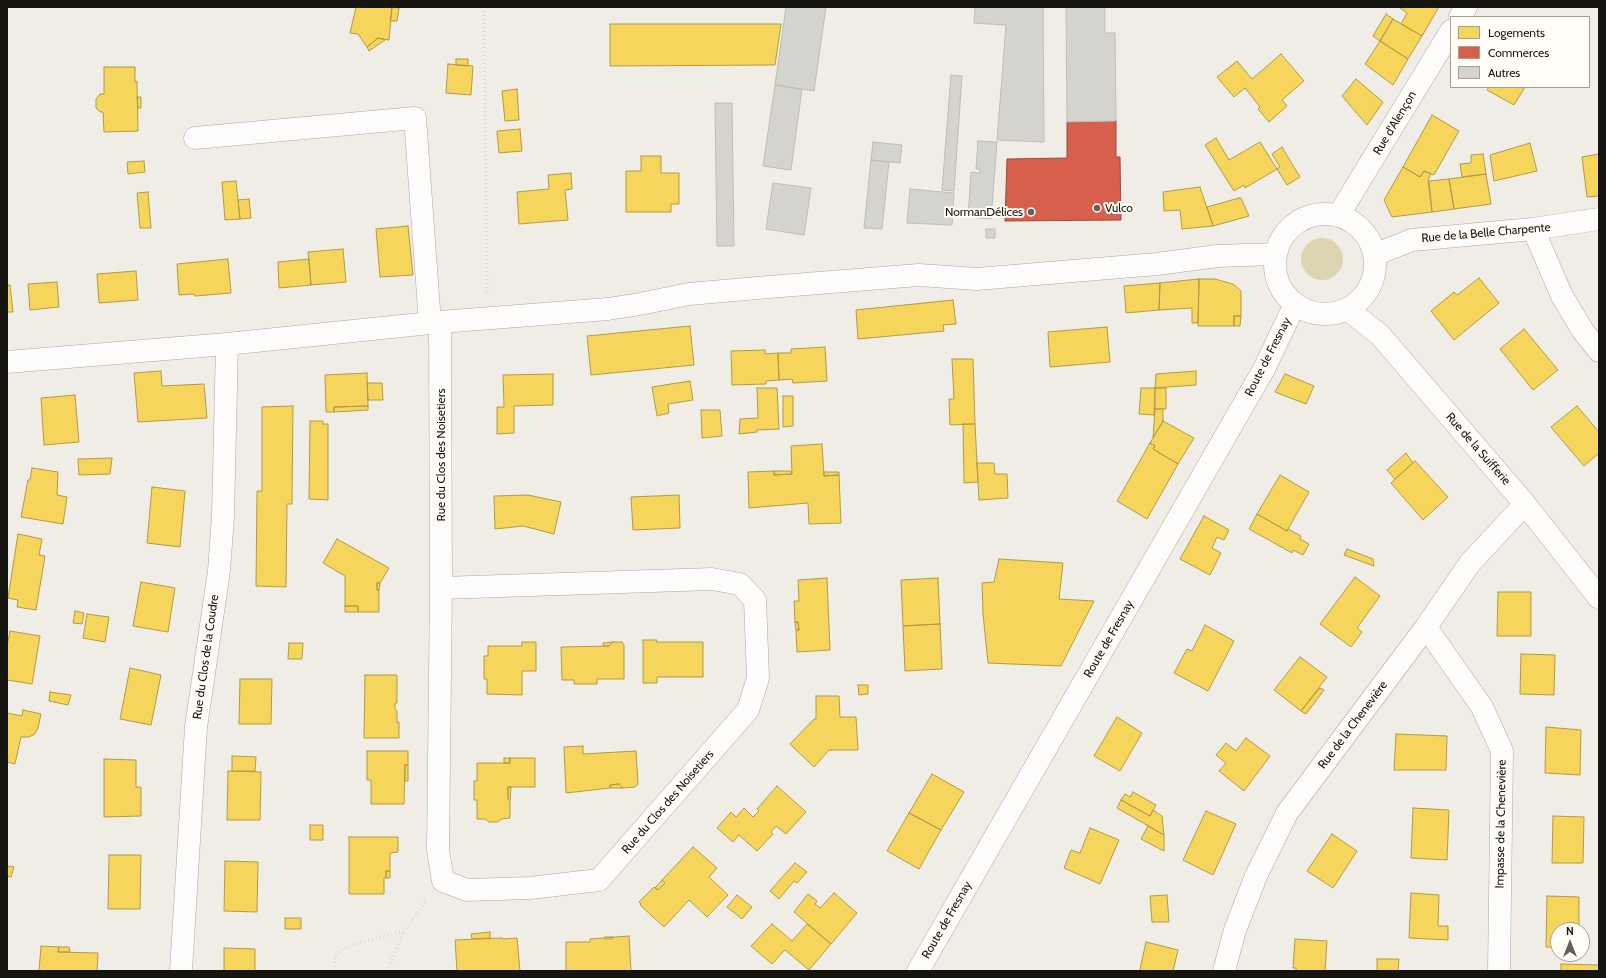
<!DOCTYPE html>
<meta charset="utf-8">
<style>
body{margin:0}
#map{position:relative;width:1606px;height:978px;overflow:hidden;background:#efede5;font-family:Cabin,sans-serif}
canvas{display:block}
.frame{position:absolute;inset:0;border:8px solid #161510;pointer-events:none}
.legend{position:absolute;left:1450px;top:16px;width:140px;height:72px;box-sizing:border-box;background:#fffdf4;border:1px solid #a2a099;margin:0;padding:5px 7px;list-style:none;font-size:12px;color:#161510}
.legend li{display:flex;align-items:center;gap:8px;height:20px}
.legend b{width:20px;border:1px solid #a2a099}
.north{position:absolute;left:1550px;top:922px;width:40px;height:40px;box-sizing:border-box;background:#fffdf4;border:1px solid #a2a099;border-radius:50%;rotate:0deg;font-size:11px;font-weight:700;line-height:16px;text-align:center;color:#161510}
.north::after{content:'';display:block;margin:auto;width:14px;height:18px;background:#62615b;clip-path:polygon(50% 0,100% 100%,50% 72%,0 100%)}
</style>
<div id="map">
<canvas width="1606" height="978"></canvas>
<div class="frame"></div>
<ul class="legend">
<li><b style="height:11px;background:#f6d55c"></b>Logements</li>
<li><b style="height:11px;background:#d6604d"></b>Commerces</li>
<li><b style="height:11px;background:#d5d3cd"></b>Autres</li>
</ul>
<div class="north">N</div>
</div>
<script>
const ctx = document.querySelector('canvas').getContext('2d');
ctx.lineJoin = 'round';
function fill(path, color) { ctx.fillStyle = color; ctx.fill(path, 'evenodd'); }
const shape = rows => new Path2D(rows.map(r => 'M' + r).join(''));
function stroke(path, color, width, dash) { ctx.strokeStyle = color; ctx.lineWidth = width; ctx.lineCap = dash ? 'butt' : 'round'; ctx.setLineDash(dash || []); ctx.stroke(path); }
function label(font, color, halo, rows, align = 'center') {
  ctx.font = font + ' Cabin,sans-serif'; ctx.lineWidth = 4; ctx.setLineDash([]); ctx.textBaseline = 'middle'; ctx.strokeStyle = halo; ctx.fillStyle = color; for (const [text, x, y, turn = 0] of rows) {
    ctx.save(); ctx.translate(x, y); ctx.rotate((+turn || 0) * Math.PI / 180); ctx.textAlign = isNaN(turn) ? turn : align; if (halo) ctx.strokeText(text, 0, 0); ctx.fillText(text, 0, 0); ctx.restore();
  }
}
fill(shape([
 '1301 259a21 21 0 1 1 42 0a21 21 0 1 1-42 0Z'
]), '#ddd4b0');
const homes = shape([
 [356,7,392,7,389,40,378,38,367,47,358,34,350,33,356,7],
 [392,7,399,8,397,21,390,21,392,7],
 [1439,7,1422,36,1401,24,1407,13,1399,7,1439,7],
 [1386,14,1393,19,1380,41,1373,36,1386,14],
 [1393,19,1422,36,1408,59,1380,41,1393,19],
 [610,24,781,24,775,65,610,66,610,24],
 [378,38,385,40,369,51,367,47,378,38],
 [1380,41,1408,59,1393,85,1365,64,1380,41],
 [1281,54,1304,81,1282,100,1287,106,1269,122,1258,109,1260,107,1245,88,1234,97,1217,77,1237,61,1252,79,1281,54],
 [456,59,468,59,468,66,456,65,456,59],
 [448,64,473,66,471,95,446,93,448,64],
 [104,67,135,67,135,82,137,81,138,131,104,132,103,112,100,112,96,108,96,99,100,94,104,94,104,67],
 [1356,79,1383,102,1367,125,1342,96,1356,79],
 [1489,87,1525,87,1514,105,1487,90,1489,87],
 [517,89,519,120,505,121,502,91,517,89],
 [137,97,141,97,141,108,138,108,137,97],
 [1432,115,1459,131,1434,175,1424,171,1420,177,1403,167,1432,115],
 [520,129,522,151,499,153,497,131,520,129],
 [1216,138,1229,160,1260,142,1277,169,1245,188,1244,185,1234,191,1205,145,1216,138],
 [1530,143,1537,171,1494,181,1490,155,1530,143],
 [1282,147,1300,177,1287,185,1277,169,1280,167,1272,154,1282,147],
 [1483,154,1486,174,1462,177,1460,164,1471,163,1471,155,1483,154],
 [1599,154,1599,196,1587,197,1582,157,1599,154],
 [641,156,661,156,661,173,679,173,679,204,671,204,671,212,626,212,626,171,641,171,641,156],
 [144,161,145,172,128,174,127,162,144,161],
 [1403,167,1420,177,1424,171,1431,174,1428,180,1432,212,1392,217,1384,200,1403,167],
 [571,173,572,189,565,190,568,220,519,224,517,192,549,189,548,175,571,173],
 [1486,174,1491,204,1454,209,1449,179,1486,174],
 [1449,179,1454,209,1432,212,1429,181,1449,179],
 [236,181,240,219,225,220,222,182,236,181],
 [1200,187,1213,226,1182,229,1180,210,1164,211,1163,192,1200,187],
 [148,192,151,228,140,228,137,193,148,192],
 [1239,198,1241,198,1249,216,1213,226,1207,207,1239,198],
 [249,199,251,218,240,219,238,200,249,199],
 [408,226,413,275,380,277,376,229,408,226],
 [343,249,346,282,311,285,308,252,343,249],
 [228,259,231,293,195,296,194,294,179,295,177,264,228,259],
 [309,259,311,285,279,288,278,262,309,259],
 [136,271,138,300,99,303,97,274,136,271],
 [1479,278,1499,303,1454,340,1431,311,1454,292,1457,295,1479,278],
 [1199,279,1215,279,1233,284,1241,291,1241,316,1234,316,1234,326,1198,326,1199,279],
 [1199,279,1198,323,1192,323,1192,308,1159,310,1160,283,1199,279],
 [57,282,59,307,30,310,28,284,57,282],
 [1160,283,1159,310,1126,313,1124,286,1160,283],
 [7,285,10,285,13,312,7,312,7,285],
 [953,300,956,324,943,325,944,331,858,339,856,310,953,300],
 [1234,316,1241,316,1240,326,1234,326,1234,316],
 [690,326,694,365,591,375,587,336,690,326],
 [1107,327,1110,362,1050,367,1048,332,1107,327],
 [1524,329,1558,370,1533,390,1500,349,1524,329],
 [825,347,827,381,793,383,792,379,779,380,778,353,791,353,791,349,825,347],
 [765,350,765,354,778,353,779,380,766,381,766,384,732,385,731,351,765,350],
 [952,359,973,359,975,424,950,425,949,399,954,399,952,359],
 [161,371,162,386,204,384,207,418,138,422,134,373,161,371],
 [1196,371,1196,385,1155,388,1156,374,1196,371],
 [367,373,368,406,334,407,334,412,326,412,325,375,367,373],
 [553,374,553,405,514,406,514,433,497,434,497,407,504,407,503,375,553,374],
 [1285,374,1314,386,1306,404,1275,392,1285,374],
 [690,381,693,400,668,404,669,413,657,416,652,387,690,381],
 [367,383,382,383,383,400,368,400,367,383],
 [757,388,777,388,779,429,757,430,757,432,739,434,740,419,758,418,757,388],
 [1141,388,1155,388,1154,415,1139,414,1141,388],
 [1155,388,1166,388,1166,409,1155,409,1155,388],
 [75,395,79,442,44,445,41,398,75,395],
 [783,396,793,396,793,426,783,427,783,396],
 [293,406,292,504,287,504,286,587,256,586,257,491,262,491,262,407,293,406],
 [368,406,368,410,334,412,334,407,368,406],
 [1577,406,1599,432,1599,453,1584,466,1551,427,1577,406],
 [1155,409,1163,409,1163,421,1153,438,1155,409],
 [701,410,720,410,722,436,702,438,701,410],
 [310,421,323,421,323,424,328,424,328,500,309,499,310,421],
 [1163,421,1194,438,1178,464,1153,449,1155,446,1150,443,1163,421],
 [963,424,975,424,978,482,964,483,963,424],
 [1150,443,1155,446,1153,449,1178,464,1147,519,1117,501,1150,443],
 [822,444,824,476,839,475,841,523,809,524,808,503,749,508,748,472,774,471,774,475,792,474,791,446,822,444],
 [1406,453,1413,463,1395,479,1387,470,1406,453],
 [112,458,110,474,79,475,78,459,112,458],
 [1415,461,1448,497,1423,520,1391,483,1415,461],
 [977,463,994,463,995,474,1007,474,1008,498,979,500,977,463],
 [32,468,58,472,57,495,67,497,63,524,21,517,28,480,30,480,32,468],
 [774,471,791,471,792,474,774,475,774,471],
 [824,472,839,472,839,475,824,476,824,472],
 [1280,475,1309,492,1287,531,1257,514,1280,475],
 [152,487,185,491,180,547,147,543,152,487],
 [528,495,561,502,554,534,523,526,495,529,494,496,528,495],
 [679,495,680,528,633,530,631,497,679,495],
 [1257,514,1287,531,1288,529,1301,536,1300,539,1309,544,1303,555,1293,550,1292,553,1249,529,1257,514],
 [1204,516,1229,530,1224,540,1217,537,1212,548,1221,553,1210,575,1180,559,1204,516],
 [18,534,42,539,39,555,45,556,36,610,17,607,18,600,8,598,18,534],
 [337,539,389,568,380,583,377,583,377,590,379,590,379,612,358,612,358,606,345,606,345,576,323,563,337,539],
 [1347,549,1373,559,1374,566,1344,555,1347,549],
 [999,559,1063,563,1059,599,1094,601,1061,666,988,663,983,614,982,583,994,582,999,559],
 [1355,577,1380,596,1357,628,1362,632,1351,647,1320,624,1355,577],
 [827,578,830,650,797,652,796,630,799,630,798,622,795,622,794,601,799,601,798,580,827,578],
 [938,578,940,624,903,626,901,580,938,578],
 [141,582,175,588,168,632,133,626,141,582],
 [377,583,380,583,379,590,377,590,377,583],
 [1498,592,1531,592,1531,636,1497,636,1498,592],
 [345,606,358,606,358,612,345,612,345,606],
 [75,611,84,613,82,624,73,623,75,611],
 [87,614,109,617,105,642,83,638,87,614],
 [795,622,798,622,799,630,796,630,795,622],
 [940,624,942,669,905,671,903,626,940,624],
 [1205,625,1234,641,1208,691,1174,673,1187,649,1192,651,1205,625],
 [10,631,40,636,32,684,7,680,7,646,10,631],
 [643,640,657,640,656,642,703,642,703,677,657,677,657,683,643,683,643,640],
 [522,642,536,642,536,671,522,671,522,695,487,694,487,679,484,679,484,656,488,656,488,646,522,646,522,642],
 [613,642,609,646,603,646,603,643,613,642],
 [613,642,622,642,624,645,624,679,597,679,597,684,574,684,574,680,562,680,561,647,609,646,613,642],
 [289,643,303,643,302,659,288,659,289,643],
 [1521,654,1555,655,1554,695,1520,694,1521,654],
 [1300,657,1327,677,1301,711,1274,690,1300,657],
 [130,668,161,675,151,725,120,719,130,668],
 [365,675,397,675,397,703,395,703,395,709,397,711,397,723,399,722,399,738,364,738,365,675],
 [240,679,272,679,271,724,239,724,240,679],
 [858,685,868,685,868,694,859,695,858,685],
 [1320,688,1324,690,1306,714,1301,711,1320,688],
 [50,692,71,695,68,705,49,701,50,692],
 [816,696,839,696,840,717,856,717,858,750,829,750,814,767,790,744,814,719,816,719,816,696],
 [23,710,41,714,38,728,35,734,29,737,21,737,15,764,7,762,7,713,22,716,23,710],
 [1117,717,1142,733,1120,771,1094,756,1117,717],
 [1546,727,1581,730,1580,775,1545,773,1546,727],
 [1396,734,1447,736,1446,770,1394,770,1396,734],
 [1246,738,1270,756,1244,791,1219,771,1226,763,1216,755,1226,743,1236,751,1246,738],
 [583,746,583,754,636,751,638,784,635,787,623,788,619,784,610,785,610,788,566,793,564,747,583,746],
 [367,751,408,751,408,765,405,765,404,804,371,804,371,780,367,780,367,751],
 [232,756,256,757,255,771,232,771,232,756],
 [504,758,510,758,510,763,504,763,504,758],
 [510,758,535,758,535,787,508,787,508,799,510,801,510,818,501,819,498,822,489,822,485,819,477,819,477,800,474,800,474,781,477,781,477,763,510,763,510,758],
 [104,759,136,760,136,787,141,787,141,816,104,817,104,759],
 [405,765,408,765,408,781,405,781,405,765],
 [228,771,261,772,260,820,227,820,228,771],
 [932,774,964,792,941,830,909,813,932,774],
 [619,784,623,788,610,788,610,785,619,784],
 [777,786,806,812,786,834,776,826,771,832,773,834,757,851,739,835,733,842,717,828,731,812,736,817,744,808,753,817,759,811,757,809,777,786],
 [508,787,511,787,510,801,508,799,508,787],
 [1133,792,1156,805,1150,816,1121,800,1125,794,1130,797,1133,792],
 [1121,800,1150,816,1153,810,1162,816,1164,835,1117,808,1121,800],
 [1413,808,1449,810,1447,860,1411,858,1413,808],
 [1206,811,1236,824,1213,875,1183,860,1206,811],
 [909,813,941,830,919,869,887,851,909,813],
 [1553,816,1584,817,1583,863,1552,863,1553,816],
 [310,825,323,825,323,840,310,840,310,825],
 [1148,826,1164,835,1164,851,1141,839,1148,826],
 [1090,828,1119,840,1100,884,1064,868,1071,850,1080,853,1090,828],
 [1332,834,1357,851,1333,888,1307,871,1332,834],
 [349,837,398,837,398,852,390,853,390,871,386,871,386,878,384,878,384,894,349,894,349,837],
 [693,847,717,868,709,877,728,895,707,917,689,900,664,927,640,905,641,904,639,902,654,887,658,890,665,883,662,880,693,847],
 [109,855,141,855,140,909,108,909,109,855],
 [225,861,258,862,257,912,224,911,225,861],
 [795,863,807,872,797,883,794,881,779,899,770,891,795,863],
 [7,866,14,867,11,877,7,876,7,866],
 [386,871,390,871,390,878,386,878,386,871],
 [662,880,665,883,658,890,655,888,662,880],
 [834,893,857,913,831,944,794,912,808,894,817,901,815,904,820,908,834,893],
 [1411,893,1439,895,1438,926,1448,926,1448,940,1409,938,1411,893],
 [737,895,752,907,742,919,727,907,737,895],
 [1167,895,1169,922,1152,922,1150,896,1167,895],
 [1547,896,1579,897,1579,930,1558,930,1558,947,1546,947,1547,896],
 [285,918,301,918,301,929,285,929,285,918],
 [772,924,792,941,807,924,831,944,809,970,785,950,772,964,751,946,772,924],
 [490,932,490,938,472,939,471,934,490,932],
 [629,936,631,971,566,971,566,942,590,942,590,939,629,936],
 [605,937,613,937,613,939,605,939,605,937],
 [502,938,503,939,517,938,520,971,457,971,455,940,502,938],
 [1295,939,1327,941,1325,971,1296,971,1296,968,1293,968,1295,939],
 [1146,942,1178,950,1173,971,1142,971,1140,969,1146,942],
 [41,946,59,947,58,952,98,953,97,971,39,971,41,946],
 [59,947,69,947,70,952,58,952,59,947],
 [224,948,255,949,255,971,224,971,224,948],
 [1377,959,1399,959,1398,971,1377,971,1377,959],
 [1561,964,1599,965,1599,971,1561,971,1561,964]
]);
fill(homes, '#f6d55c');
stroke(homes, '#b39b45', 1);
const shops = shape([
 [1116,121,1116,157,1120,157,1121,220,1005,221,1007,159,1067,158,1067,122,1116,121]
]);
fill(shops, '#d6604d');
stroke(shops, '#9c4a3b', 1);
const building = shape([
 [786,7,826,7,814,91,775,85,786,7],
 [975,7,1043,7,1044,142,997,140,1006,25,974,23,975,7],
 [1066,7,1105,7,1105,33,1115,33,1116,121,1067,122,1066,7],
 [951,75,962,76,954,191,942,190,951,75],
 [775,85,802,89,791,170,763,166,775,85],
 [715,103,732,103,734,246,717,246,715,103],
 [978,141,997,142,991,219,968,217,971,172,980,173,980,169,976,169,978,141],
 [873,142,902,145,900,163,871,160,873,142],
 [871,160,889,162,882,229,864,228,871,160],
 [773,183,811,188,804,235,766,229,773,183],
 [910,189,954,193,952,225,907,223,910,189],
 [986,229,995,229,995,238,986,238,986,229]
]);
fill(building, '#d5d3cd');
stroke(building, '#bebdb6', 1);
const minor = shape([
 [1460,17,1466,7],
 [195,138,415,118,430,323],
 '1275 264a50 50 0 1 1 100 0a50 50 0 1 1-100 0Z',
 [1338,216,1451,31],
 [1533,229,1562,296,1583,331,1599,351],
 [1374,255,1412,240,1533,229,1599,219],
 [1347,309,1380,335,1525,504,1599,598],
 [440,322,441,588,438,850,443,881,467,890,530,888,599,880,748,710,758,678,755,600,740,584,712,579,441,588],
 [7,362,227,344,440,322,608,309,640,304,689,294,769,287,919,275,977,279,1157,264,1217,256,1276,254],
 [1426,627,1482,707,1502,751,1499,971],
 [181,971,196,727,219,571,223,516,227,344],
 [918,971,1264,369,1295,304],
 [1224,971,1235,930,1256,876,1287,813,1426,627,1470,563,1525,504]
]);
stroke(minor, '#aba9a3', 23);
stroke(shape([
 [484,7,487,294],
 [334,971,335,957,340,951,351,945,404,931,427,900],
 [387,971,404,931]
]), '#d7d7d5', 2.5, [1, 3]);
stroke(minor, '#fdfcfb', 22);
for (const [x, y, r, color] of [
 [1097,208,4,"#62615b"],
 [1031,212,4,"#62615b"]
]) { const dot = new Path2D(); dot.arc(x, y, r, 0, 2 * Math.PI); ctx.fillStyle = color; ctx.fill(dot); stroke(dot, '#fffdf4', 1.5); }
label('12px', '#161510', '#fffdf4', [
 ["Rue d'Alençon",1395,123,-59],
 ["Rue de la Belle Charpente",1486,233,-5],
 ["Route de Fresnay",1268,357,-63],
 ["Rue de la Suifferie",1478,449,49],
 ["Rue du Clos des Noisetiers",441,455,-90],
 ["Route de Fresnay",1109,639,-60],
 ["Rue du Clos de la Coudre",206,657,-82],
 ["Rue de la Chenevière",1353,725,-53],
 ["Rue du Clos des Noisetiers",668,802,-49],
 ["Impasse de la Chenevière",1501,824,-89],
 ["Route de Fresnay",947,920,-60]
]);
label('12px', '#161510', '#fffdf4', [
 ["Vulco",1105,208],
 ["NormanDélices",1023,212,"right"]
], 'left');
</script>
